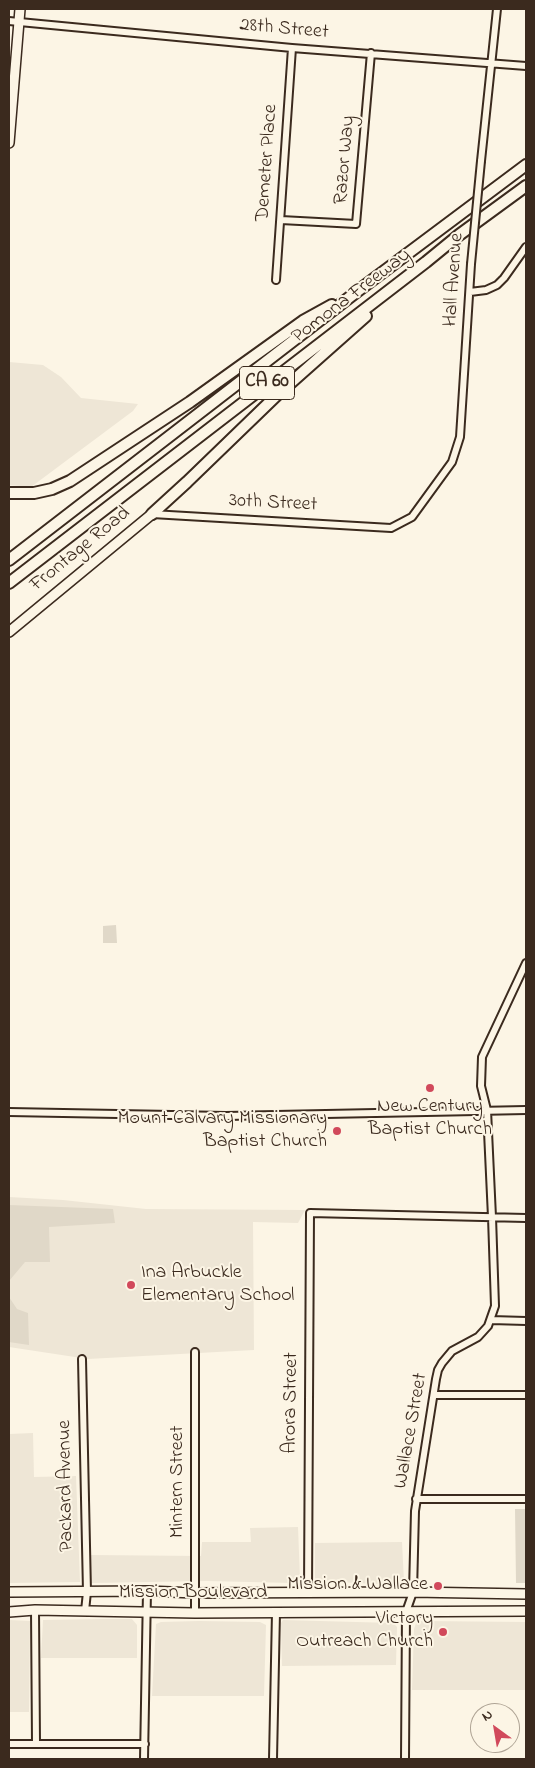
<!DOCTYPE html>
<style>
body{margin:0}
#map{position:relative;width:535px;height:1768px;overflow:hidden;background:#fcf5e5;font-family:"Indie Flower",sans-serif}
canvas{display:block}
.frame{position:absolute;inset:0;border:10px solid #3b2a1e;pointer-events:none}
.north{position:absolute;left:470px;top:1703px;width:50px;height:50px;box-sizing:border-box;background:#fcf5e5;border:1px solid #afa495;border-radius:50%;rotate:328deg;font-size:14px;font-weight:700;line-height:20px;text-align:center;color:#3b2a1e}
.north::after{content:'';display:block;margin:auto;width:18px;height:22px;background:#d1495b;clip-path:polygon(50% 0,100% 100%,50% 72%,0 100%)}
</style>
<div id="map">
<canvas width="535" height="1768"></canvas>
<div class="frame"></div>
<div class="north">N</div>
</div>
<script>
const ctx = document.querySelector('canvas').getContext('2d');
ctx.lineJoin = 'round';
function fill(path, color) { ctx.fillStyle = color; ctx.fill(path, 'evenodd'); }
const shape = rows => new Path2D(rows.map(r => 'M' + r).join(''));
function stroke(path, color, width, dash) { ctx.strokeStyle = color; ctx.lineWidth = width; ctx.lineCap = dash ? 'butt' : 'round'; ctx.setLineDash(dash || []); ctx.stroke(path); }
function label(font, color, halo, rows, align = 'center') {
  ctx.font = font + ' "Indie Flower",sans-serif'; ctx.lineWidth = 4; ctx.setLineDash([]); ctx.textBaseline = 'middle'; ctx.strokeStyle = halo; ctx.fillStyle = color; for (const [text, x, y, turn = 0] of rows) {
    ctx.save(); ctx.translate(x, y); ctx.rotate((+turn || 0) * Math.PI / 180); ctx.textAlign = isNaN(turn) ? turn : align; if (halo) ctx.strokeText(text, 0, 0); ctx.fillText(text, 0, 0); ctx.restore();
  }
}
fill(shape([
 [9,362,43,365,61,377,81,398,138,404,133,411,31,487,9,485],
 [9,1197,63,1200,146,1209,305,1210,298,1223,253,1222,254,1350,88,1359,9,1347],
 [33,1433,34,1477,76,1476,80,1582,9,1583,9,1434],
 [298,1527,300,1579,293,1583,207,1581,90,1583,90,1555,201,1556,202,1542,251,1542,250,1528],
 [402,1542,404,1582,399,1585,315,1581,315,1543],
 [102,1619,132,1619,137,1625,137,1658,41,1658,43,1620],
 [9,1620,30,1621,29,1712,9,1712],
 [283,1620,393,1623,397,1627,396,1665,282,1666,281,1623],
 [199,1621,260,1622,266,1625,264,1696,152,1696,156,1624,161,1622],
 [421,1621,526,1622,526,1690,412,1690,414,1629,416,1623]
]), '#eee6d6');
fill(shape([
 [116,925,117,943,103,943,103,926],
 [9,1205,113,1209,115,1223,49,1227,50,1262,25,1262,9,1281],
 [9,1297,17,1309,28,1313,29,1345,9,1342],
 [515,1509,526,1509,526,1583,516,1583]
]), '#e0d8c8');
const minor = shape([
 [9,21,292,48,526,66],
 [481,161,497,9],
 [281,220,356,224,371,53],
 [276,280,292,48],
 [470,292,486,290,497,285,504,278,526,247],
 [152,514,391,528,412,517,452,462,460,437,471,264],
 [9,1112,226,1116,526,1110],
 [491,1320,526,1321],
 [82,1359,87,1592,85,1611],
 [434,1395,526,1395],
 [416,1499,526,1499],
 [308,1592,310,1213,526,1218],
 [35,1610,36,1743],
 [195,1613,195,1352],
 [9,1744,145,1744],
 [144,1759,147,1591],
 [273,1759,276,1612],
 [405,1759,406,1612,413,1592,415,1511,436,1379,438,1370,442,1363,452,1351,478,1337,488,1326,495,1306,492,1217,487,1110,481,1086,482,1057,526,963]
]);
const major = shape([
 [9,143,20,9],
 [9,632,152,514],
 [9,1592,147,1591,195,1593,413,1592,526,1594],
 [9,1612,35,1610,195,1613,526,1611]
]);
const highway = shape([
 [9,493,34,493,52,489,70,481,190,402,303,321,332,305],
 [152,514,187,482,277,395,366,316],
 [9,560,359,290,526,165],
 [9,583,426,262,459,235,526,186]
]);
stroke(minor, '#3b2a1e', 10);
stroke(major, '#3b2a1e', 12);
stroke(highway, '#3b2a1e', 14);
stroke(minor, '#fcf5e5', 6);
stroke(major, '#fcf5e5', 9);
stroke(highway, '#fcf5e5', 10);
const minorBridge = shape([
 [471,264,481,161]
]);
stroke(minorBridge, '#3b2a1e', 10, []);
stroke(minorBridge, '#fcf5e5', 6);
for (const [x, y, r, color] of [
 [430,1088,5,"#d1495b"],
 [337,1131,5,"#d1495b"],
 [131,1285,5,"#d1495b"],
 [438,1586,5,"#d1495b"],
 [443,1632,5,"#d1495b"]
]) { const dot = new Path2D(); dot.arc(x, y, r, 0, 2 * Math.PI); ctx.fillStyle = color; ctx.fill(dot); stroke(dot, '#fcf5e5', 2); }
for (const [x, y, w] of [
 [267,383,55]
]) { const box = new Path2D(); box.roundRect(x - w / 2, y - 16.5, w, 33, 4); ctx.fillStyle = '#fcf5e5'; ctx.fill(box); stroke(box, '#3b2a1e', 1); }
label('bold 19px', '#3b2a1e', null, [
 ["CA 60",267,383]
]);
label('20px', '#3b2a1e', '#fcf5e5', [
 ["28th Street",284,30,5],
 ["Razor Way",346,160,-85],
 ["Demeter Place",268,163,-86],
 ["Hall Avenue",455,280,-86],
 ["Pomona Freeway",352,297,-37],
 ["30th Street",273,504,3],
 ["Frontage Road",81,550,-39],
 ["Arora Street",292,1403,-89],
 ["Wallace Street",412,1431,-80],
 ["Mintern Street",179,1482,-90],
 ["Packard Avenue",67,1486,-91],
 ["Mission Boulevard",193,1594]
]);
label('20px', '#3b2a1e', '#fcf5e5', [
 ["New Century",430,1108,"center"],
 ["Baptist Church",430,1131,"center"],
 ["Mount Calvary Missionary",327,1120],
 ["Baptist Church",327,1143],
 ["Ina Arbuckle",141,1274,"left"],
 ["Elementary School",141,1297,"left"],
 ["Mission & Wallace",428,1586],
 ["Victory",433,1620],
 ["Outreach Church",433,1643]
], 'right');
</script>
